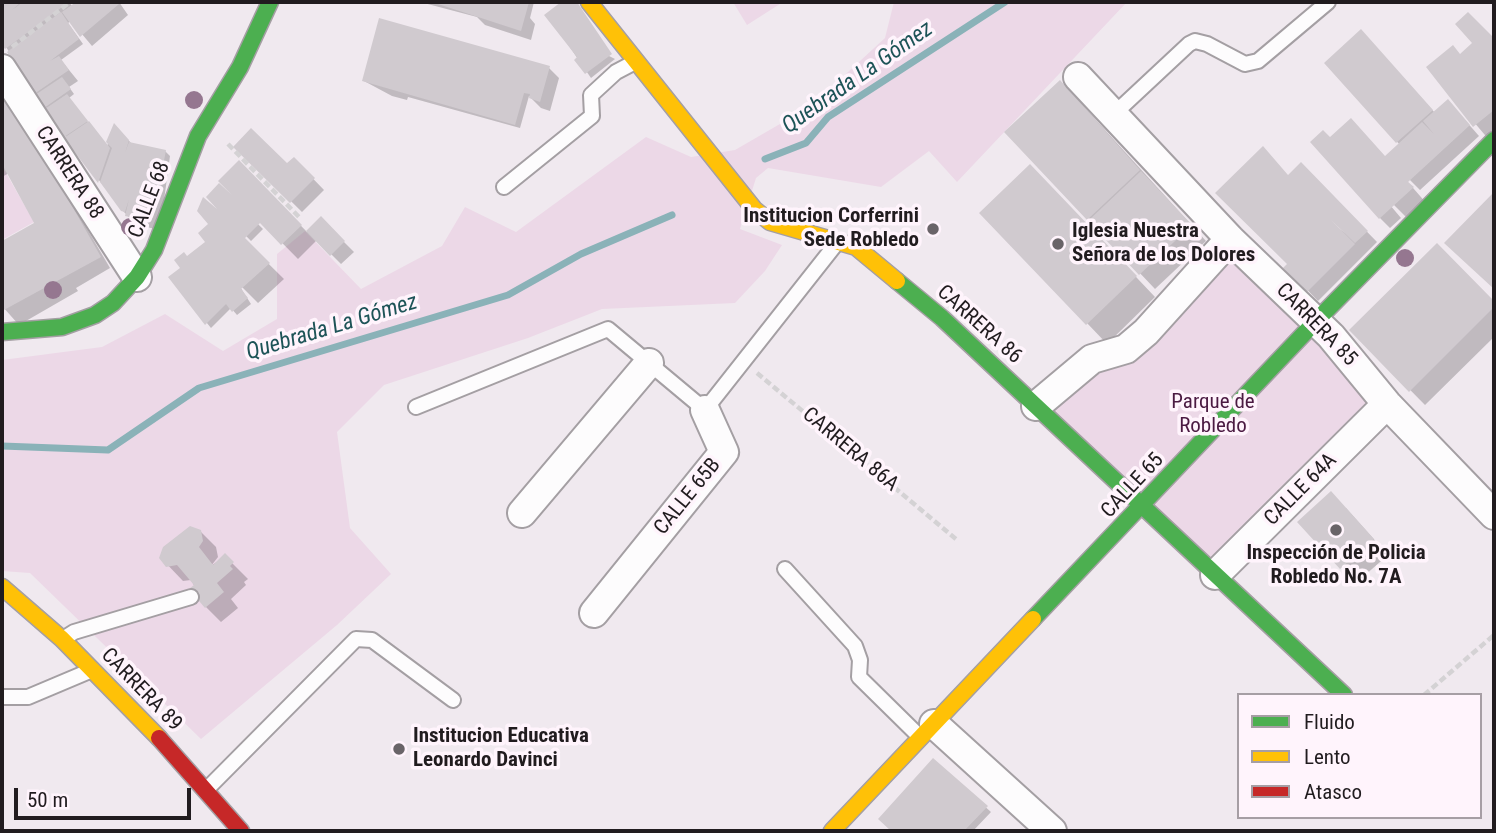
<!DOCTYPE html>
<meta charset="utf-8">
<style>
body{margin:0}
#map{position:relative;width:1496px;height:833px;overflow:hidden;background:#f0e9ef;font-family:"Roboto Condensed",sans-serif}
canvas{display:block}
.frame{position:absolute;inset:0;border:4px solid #211c1f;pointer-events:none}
.legend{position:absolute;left:1237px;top:693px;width:245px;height:126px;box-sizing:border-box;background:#fff4fc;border:2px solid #a69ea4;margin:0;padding:9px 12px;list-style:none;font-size:21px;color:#211c1f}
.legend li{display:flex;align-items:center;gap:14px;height:35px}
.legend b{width:35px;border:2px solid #a69ea4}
.scale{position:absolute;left:14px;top:788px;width:177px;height:32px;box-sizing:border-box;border:4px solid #211c1f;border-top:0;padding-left:9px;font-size:21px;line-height:24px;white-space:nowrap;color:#211c1f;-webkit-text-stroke:5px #fff4fc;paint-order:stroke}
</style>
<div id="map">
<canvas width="1496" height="833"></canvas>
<div class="frame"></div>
<ul class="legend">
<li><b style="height:9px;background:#4caf50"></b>Fluido</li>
<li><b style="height:9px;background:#ffc107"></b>Lento</li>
<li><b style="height:9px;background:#c62828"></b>Atasco</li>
</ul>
<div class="scale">50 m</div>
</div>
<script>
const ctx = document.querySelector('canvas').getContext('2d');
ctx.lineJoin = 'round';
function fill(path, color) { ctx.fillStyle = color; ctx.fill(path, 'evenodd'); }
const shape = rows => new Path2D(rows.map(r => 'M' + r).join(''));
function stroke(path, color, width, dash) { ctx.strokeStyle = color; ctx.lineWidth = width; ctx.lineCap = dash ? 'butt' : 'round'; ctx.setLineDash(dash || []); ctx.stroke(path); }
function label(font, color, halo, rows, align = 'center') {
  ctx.font = font + ' "Roboto Condensed",sans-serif'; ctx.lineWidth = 7; ctx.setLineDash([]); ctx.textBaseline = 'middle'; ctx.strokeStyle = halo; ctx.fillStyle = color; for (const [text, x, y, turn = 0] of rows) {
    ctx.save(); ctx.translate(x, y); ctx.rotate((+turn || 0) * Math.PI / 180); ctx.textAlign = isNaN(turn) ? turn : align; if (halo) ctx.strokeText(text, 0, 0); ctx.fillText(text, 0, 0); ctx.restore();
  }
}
fill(shape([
 [733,2,783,2,747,25],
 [894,2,1127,2,957,182,929,151,881,187,768,168,756,178,740,229,782,245,765,271,735,303,602,309,528,338,384,385,337,432,350,528,391,574,337,625,201,739,30,573,2,571,2,360,102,347,165,314,223,351,277,319,277,254,305,231,361,289,442,246,465,207,516,232,646,137,691,157,735,150,811,106,885,38],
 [2,166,34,222,2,240],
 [1229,254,1374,400,1212,565,1051,412,1081,382,1121,361]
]), '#ecd8e7');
fill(shape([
 [2,2,69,2,72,6,77,2,119,2,128,15,92,46,71,21,68,23,83,44,61,60,78,81,69,87,74,94,69,98,107,146,115,126,132,144,165,151,170,156,160,230,137,225,122,210,65,136,2,41],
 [420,2,534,2,530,18,535,24,531,40,485,25,477,17],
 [1468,14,1494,41,1494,137,1490,141,1428,68,1461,55,1475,43],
 [558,30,615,59,591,78],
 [1376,47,1435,113,1458,112,1479,136,1420,190,1409,179,1407,181,1427,204,1409,220,1392,203,1390,205,1401,218,1390,228,1380,218,1330,139,1386,158,1400,145,1326,63],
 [549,68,559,78,550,111,541,108,529,96,520,128,408,97,407,100,392,96,364,81],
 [2,87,70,188,79,215,110,268,76,288,78,291,19,325,2,306,2,243,34,225,40,231,9,173,2,177],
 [1075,97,1206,241,1155,289,1007,133],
 [236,147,287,166,294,159,324,190,302,212],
 [239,162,307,232,321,219,354,252,341,264,317,240,298,259,221,181],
 [1301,164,1377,242,1318,301,1286,268,1289,264,1288,176],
 [1332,217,1345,233,1328,220],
 [219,186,263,229,251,241,208,197],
 [1050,186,1155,297,1107,344,982,213],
 [204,200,284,279,258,303,237,282,251,304,237,315,231,308,211,328,170,278,182,268,187,258,214,255],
 [1437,245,1494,303,1494,337,1425,405,1351,330],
 [1346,508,1388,555,1356,583,1300,522],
 [200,531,216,547,218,557,211,566,225,556,248,579,244,582,246,585,231,599,238,608,221,622,206,607,191,580,183,581,161,558],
 [933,760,991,812,973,831,893,831,881,819]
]), '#0003');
stroke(shape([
 [765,159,806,143,828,117,1005,2],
 [2,446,108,450,199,388,508,295,581,254,672,215]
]), '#8ab2b8', 7);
fill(shape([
 [2,2,21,2,12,10,23,2,69,2,5,49,2,45],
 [76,2,118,2,119,4,80,37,62,12],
 [432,2,529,2,521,31],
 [561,2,577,2,612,54,585,74,574,60,577,57,544,15],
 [61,12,79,39,50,61,59,56,69,70,34,94,7,52],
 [1468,12,1494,38,1494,110,1473,127,1426,67,1453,45,1460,54,1472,43,1455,24],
 [379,18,550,66,540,102,529,98,530,94,524,93,515,125,362,81],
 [1361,29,1433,110,1396,143,1324,63],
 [62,77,71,89,44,108,35,95],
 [1060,80,1140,170,1087,220,1004,132],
 [2,83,101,257,2,311,2,241,34,223,2,164],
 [67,94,88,121,64,137,45,109],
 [1448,99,1470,125,1408,182,1414,187,1379,219,1310,142,1323,130,1330,137,1351,118,1385,156,1422,122,1434,134,1423,121],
 [89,121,110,148,98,183,64,138],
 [114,123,129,140,125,153,129,142,166,150,161,176,164,177,150,221,125,216,129,199,125,212,121,211,100,182,112,148,106,142],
 [251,128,287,163,294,157,315,178,290,203,233,147],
 [1263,146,1288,175,1301,162,1368,231,1355,243,1331,220,1355,244,1307,292,1283,268,1287,264,1215,193],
 [239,160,302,225,281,245,260,223,245,238,270,263,241,289,248,298,232,312,226,304,205,325,168,277,180,268,174,260,184,252,187,256,205,242,198,233,208,224,197,211,203,197,217,209,206,197,219,183,232,195,218,181],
 [1030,164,1137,276,1086,325,979,213],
 [1141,171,1192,225,1139,275,1088,221],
 [1494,192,1494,289,1444,243],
 [321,216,345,241,330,256,306,231],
 [1437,243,1494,301,1494,307,1409,392,1349,330],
 [1331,491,1374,539,1340,569,1297,522],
 [190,526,201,530,203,541,199,547,213,565,225,553,234,562,230,566,233,569,217,583,224,592,205,608,189,589,194,585,177,565,166,567,159,558,163,547],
 [933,758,988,806,964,831,891,831,878,819]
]), '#d0cacf');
const lane = shape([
 [1114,114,1189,44,1195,41,1207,44,1245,64,1258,61,1328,2],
 [504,187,592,116,591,95,616,72,635,62],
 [416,407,608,329,705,410,836,244],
 [785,569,855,646,860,660,859,677,920,737],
 [63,639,74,632,191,597],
 [2,697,28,697,92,670],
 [206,790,356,639,372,640,453,700]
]);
const street = shape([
 [2,69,137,277],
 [1078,77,1230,239,1331,336,1387,404,1494,515],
 [1036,406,1092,359,1126,349,1146,332,1230,239],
 [522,513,649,363],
 [1215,575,1387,404],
 [594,613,724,452,705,410],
 [934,724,1052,831]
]);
const fast = shape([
 [897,281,942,318,1344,695],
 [2,332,62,327,95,315,113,303,137,277,154,250,198,136,240,67,270,2],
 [1033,619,1316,321,1494,140]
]);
const slow = shape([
 [589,2,754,209,770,222,856,247,897,281],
 [2,587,62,639,159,738],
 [832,831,1033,619]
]);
const jam = shape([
 [159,738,241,831]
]);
stroke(lane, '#a49fa3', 18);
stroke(street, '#a49fa3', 32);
stroke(fast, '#a49fa3', 19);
stroke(slow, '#a49fa3', 19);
stroke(jam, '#a49fa3', 19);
stroke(shape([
 [12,47,70,2],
 [228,144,301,219],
 [757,373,956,539],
 [1424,695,1494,635]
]), '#d4d2d4', 4.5, [7, 3.5]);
stroke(lane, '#fdfcfd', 14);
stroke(street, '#fdfcfd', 28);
stroke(fast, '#4caf50', 16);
stroke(slow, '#ffc107', 16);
stroke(jam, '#c62828', 16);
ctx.fillStyle = '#957790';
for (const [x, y] of [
 [194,100],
 [130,227],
 [1405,258],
 [53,290]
]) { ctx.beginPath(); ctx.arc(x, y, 9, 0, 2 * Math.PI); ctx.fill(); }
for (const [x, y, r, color] of [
 [933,229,7,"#696468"],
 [1058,244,7,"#696468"],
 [1336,530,7,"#696468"],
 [399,749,7,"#696468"]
]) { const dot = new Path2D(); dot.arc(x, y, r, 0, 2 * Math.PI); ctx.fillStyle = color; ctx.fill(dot); stroke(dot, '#fff4fc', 2.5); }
label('21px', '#211c1f', '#fff4fc', [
 ["CARRERA 88",69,173,57],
 ["CALLE 68",150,200,-69],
 ["CARRERA 86",979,325,42],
 ["CARRERA 85",1316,325,46],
 ["CARRERA 86A",850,450,40],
 ["CALLE 65",1133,486,-47],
 ["CALLE 64A",1301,490,-45],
 ["CALLE 65B",688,497,-51],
 ["CARRERA 89",141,690,46]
]);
label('bold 21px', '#211c1f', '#fff4fc', [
 ["Institucion Corferrini",919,217,"right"],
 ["Sede Robledo",919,241,"right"],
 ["Iglesia Nuestra",1072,232],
 ["Señora de los Dolores",1072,256],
 ["Inspección de Policia",1336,554,"center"],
 ["Robledo No. 7A",1336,578,"center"],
 ["Institucion Educativa",413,737],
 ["Leonardo Davinci",413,761]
], 'left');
label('21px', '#4b1a42', '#fff4fc', [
 ["Parque de",1213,403],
 ["Robledo",1213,427]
]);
label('italic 23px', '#1d5357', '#fff4fc', [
 ["Quebrada La Gómez",858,78,-35],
 ["Quebrada La Gómez",332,328,-17]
]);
</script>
